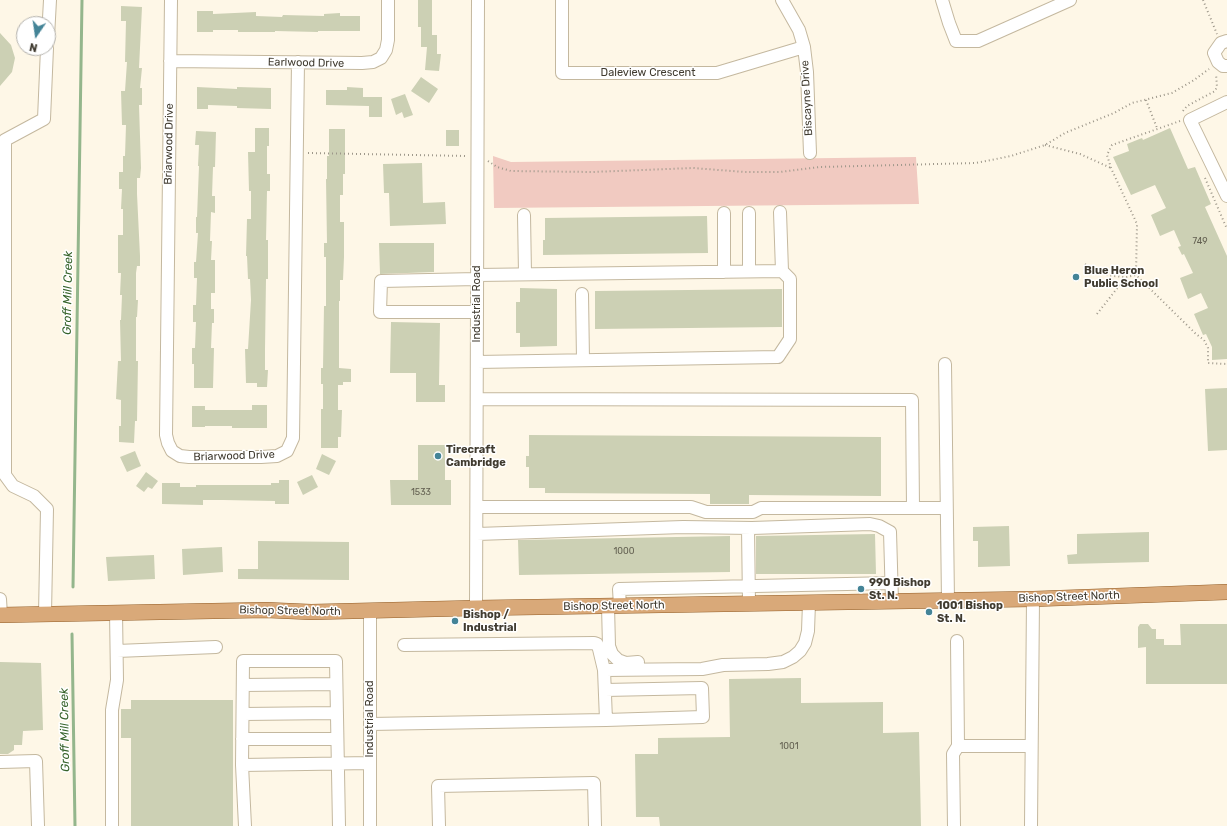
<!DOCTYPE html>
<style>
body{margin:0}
#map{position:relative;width:1227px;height:826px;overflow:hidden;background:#fef7e7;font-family:Rubik,sans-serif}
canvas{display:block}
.north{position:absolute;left:16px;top:16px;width:40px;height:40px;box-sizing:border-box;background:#fff;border:1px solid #b3b1ac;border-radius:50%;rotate:193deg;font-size:11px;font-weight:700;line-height:16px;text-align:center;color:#403b30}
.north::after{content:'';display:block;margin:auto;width:14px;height:18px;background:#448497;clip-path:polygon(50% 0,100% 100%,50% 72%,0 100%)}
</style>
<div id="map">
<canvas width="1227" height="826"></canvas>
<div class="north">N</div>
</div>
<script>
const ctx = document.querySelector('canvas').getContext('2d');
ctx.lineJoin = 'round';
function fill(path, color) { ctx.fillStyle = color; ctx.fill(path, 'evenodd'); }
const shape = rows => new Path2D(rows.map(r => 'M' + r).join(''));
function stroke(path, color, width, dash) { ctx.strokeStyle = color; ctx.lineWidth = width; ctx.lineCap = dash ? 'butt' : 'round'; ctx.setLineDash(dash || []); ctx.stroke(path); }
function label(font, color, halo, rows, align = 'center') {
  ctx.font = font + ' Rubik,sans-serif'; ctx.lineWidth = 3; ctx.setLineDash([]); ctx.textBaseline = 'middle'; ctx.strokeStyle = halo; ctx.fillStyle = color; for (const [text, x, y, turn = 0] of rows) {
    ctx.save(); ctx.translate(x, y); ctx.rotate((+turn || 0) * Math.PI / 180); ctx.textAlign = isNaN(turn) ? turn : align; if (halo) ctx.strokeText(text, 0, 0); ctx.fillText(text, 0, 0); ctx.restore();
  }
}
fill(shape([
 [493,156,511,162,916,157,919,204,494,208]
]), '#f1cac1');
stroke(shape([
 [73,587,82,0],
 [72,634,75,826]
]), '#94b68c', 3);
fill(shape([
 [418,0,432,0,432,35,437,35,437,54,441,54,439,71,425,70,427,47,421,47,421,27,418,27],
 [121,6,142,7,139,68,142,68,140,88,142,88,142,105,139,105,141,168,140,178,137,178,137,194,140,256,140,266,137,266,136,273,136,300,138,300,137,317,136,317,136,361,138,361,137,421,135,421,134,443,119,442,119,426,121,426,121,400,116,399,118,361,121,361,120,320,121,320,122,295,120,295,121,273,118,273,118,235,123,235,123,209,121,209,122,189,119,189,119,172,123,172,123,156,125,156,126,125,122,125,121,91,125,91,127,62,125,62,126,21,121,21],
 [197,11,213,11,213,14,256,12,256,16,282,17,283,15,324,16,324,14,340,13,340,16,360,16,360,31,318,31,318,32,275,31,275,32,238,32,238,30,213,30,213,32,197,32],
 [0,33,11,45,15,58,12,72,0,86],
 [421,77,438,89,429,103,411,91],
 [197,87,237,89,237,87,271,88,271,109,237,108,237,106,208,105,208,109,197,109],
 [347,87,363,88,363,97,382,97,382,117,369,117,369,106,326,105,326,90,347,90],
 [405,94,413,115,404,118,402,112,396,115,391,99],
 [255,128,269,128,269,146,267,146,267,174,270,174,270,191,267,191,266,240,268,240,268,279,266,279,265,349,265,370,268,370,267,387,257,387,257,383,246,383,245,349,248,349,251,300,250,279,248,279,247,256,246,256,247,219,251,219,251,191,249,191,248,152,255,152],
 [1170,128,1188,169,1195,167,1211,204,1205,207,1227,256,1227,359,1212,360,1212,347,1206,334,1203,335,1194,314,1208,308,1201,293,1188,299,1180,278,1193,273,1184,254,1182,255,1178,247,1181,246,1174,230,1160,236,1151,215,1166,208,1155,185,1131,195,1113,157,1129,151,1127,144,1142,138,1143,140],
 [329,129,345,129,345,174,343,174,343,195,340,195,340,222,344,222,344,257,343,280,340,280,340,301,339,301,339,368,351,369,351,382,343,382,343,385,338,385,338,410,342,410,341,437,338,437,338,448,321,448,321,409,323,409,323,384,321,384,321,368,323,368,324,306,326,306,326,257,324,257,324,243,327,243,326,179,327,179,327,156,329,156],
 [446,130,459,130,459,146,446,146],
 [196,131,216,132,215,167,213,167,212,196,215,196,215,213,211,212,210,241,212,241,211,260,215,260,215,293,211,293,211,309,214,309,214,323,212,323,211,348,214,348,213,388,194,388,194,364,192,364,192,348,195,348,196,322,193,322,193,305,196,305,197,278,194,278,194,262,196,262,198,233,196,233,196,217,197,217,199,166,198,166,199,145,195,145],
 [422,163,423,203,445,202,446,224,390,226,389,193,384,193,383,164],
 [707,216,708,253,543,255,543,240,545,240,545,218],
 [379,243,434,243,434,272,380,274],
 [520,288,557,289,557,346,520,347,520,333,516,333,516,302,520,302],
 [782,289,782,327,595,329,595,291],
 [391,322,440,323,439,385,445,385,445,402,416,402,416,373,390,373],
 [1227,388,1227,450,1208,451,1205,389],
 [252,405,267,405,267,428,232,428,232,426,205,426,205,427,192,427,192,406,205,406,205,410,252,410],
 [529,435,881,437,881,496,749,495,749,504,710,504,710,494,545,493,545,488,529,488,529,467,526,467,526,456,529,456],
 [418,445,445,445,445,480,451,480,451,505,391,505,390,480,418,480],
 [135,451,141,466,127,472,120,457],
 [322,454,336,461,329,475,316,469],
 [146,472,158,481,152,489,148,487,144,492,136,486],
 [312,475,318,487,303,495,297,482],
 [279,480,289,480,289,504,275,504,275,501,223,500,203,500,203,505,162,504,162,483,180,483,180,487,196,487,196,485,271,485,271,483,279,483],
 [1009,526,1010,566,978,567,978,541,973,541,973,527],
 [1149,532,1149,562,1068,564,1067,555,1077,554,1077,534],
 [875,534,876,574,756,574,756,536],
 [730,536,730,572,519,575,518,540],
 [258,541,349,542,349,580,238,579,238,569,258,569],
 [222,547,223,572,183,575,182,549],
 [154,555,155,579,108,581,106,557],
 [1140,624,1148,624,1152,629,1156,629,1156,639,1164,639,1164,645,1181,645,1180,624,1227,624,1227,684,1146,684,1146,647,1138,648,1138,627],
 [0,662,41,663,43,730,23,731,22,745,14,745,14,750,8,754,0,754],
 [801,678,801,703,883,702,883,733,919,732,921,826,660,826,659,817,636,817,635,754,658,754,658,738,730,737,729,679],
 [131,700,233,700,233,826,131,826,131,738,121,738,121,709,131,709]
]), '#ccd0b4');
const minor = shape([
 [171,0,166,435,168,443,172,451,180,456,189,457,261,457,277,456,287,451,293,438,298,62],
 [562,0,562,73,717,73,804,47],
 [782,0,799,30,804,47,807,72,810,153],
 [942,0,949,23,956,41,978,41,1070,0],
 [48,37,50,0],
 [1227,41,1221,43,1214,53,1218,62,1223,66,1227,66],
 [170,61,362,63,373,62,381,58,386,50,388,40,388,0],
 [1227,102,1190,120,1227,196],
 [724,213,724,272],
 [749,213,749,271],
 [524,215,525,274],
 [477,275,782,271,780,212],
 [582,294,583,360],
 [477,312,380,312,381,281,477,279],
 [477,362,778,357,790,339,790,279,782,271],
 [945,364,948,601],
 [477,507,691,507,706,512,753,512,761,508,913,508,912,400,477,399],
 [913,508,946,508],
 [748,528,749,604],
 [477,534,683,527,752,528,870,524,879,526,890,532,892,601],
 [0,599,1,615],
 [608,606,609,646,612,654,618,660,626,663,638,662],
 [620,606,619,589,892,583],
 [476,608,478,0],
 [370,611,370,826],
 [45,614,47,509,34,496,13,486,5,475,5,140,44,119,47,48],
 [957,641,958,746,1031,746],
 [404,645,594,643,597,644,599,649,604,670,606,720,703,717,702,688,605,690],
 [117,651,216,647],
 [604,670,702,669,723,665,768,664,783,662,793,657,800,651,805,643,808,631,809,603],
 [243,685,336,684],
 [243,714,337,713],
 [370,724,606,720],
 [242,739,337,739],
 [0,762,36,761,38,826],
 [242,765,370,763],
 [112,826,112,710,117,680,116,612],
 [245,826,242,765,243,661,336,661,339,826],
 [439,826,438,786,594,783,595,826],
 [954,826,953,754,958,746],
 [1031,826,1033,599]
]);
const major = shape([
 [0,615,266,610,311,612,476,608,1033,599,1227,592]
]);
stroke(minor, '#c4b89f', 14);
stroke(major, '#935d26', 16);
stroke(shape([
 [1203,0,1217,34],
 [1146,100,1157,128],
 [1183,111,1187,106,1215,91,1217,87,1216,74],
 [1180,121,1112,145,1107,155,1111,168,1137,224,1136,275,1196,334,1204,340,1208,348,1208,363,1227,364],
 [1045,145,1080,154,1111,168],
 [308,153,467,156],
 [488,161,497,167,511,171,592,172,693,168,745,172,780,172,820,167,976,163,1011,156,1045,145,1065,133,1114,113,1132,103,1172,93,1194,80,1209,69],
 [1205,178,1227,229],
 [1085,264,1099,272,1113,276,1126,277,1136,275],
 [1097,314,1126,277]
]), '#9d978a', 2, [1, 3]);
stroke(minor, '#fff', 12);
stroke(major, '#d9a979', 15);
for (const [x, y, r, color] of [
 [1076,277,4,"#448497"],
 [438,456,4,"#448497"],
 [861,589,4,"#448497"],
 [929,612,4,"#448497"],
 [455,621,4,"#448497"]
]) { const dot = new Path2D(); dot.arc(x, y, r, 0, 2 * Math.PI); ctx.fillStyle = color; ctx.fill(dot); stroke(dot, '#fff', 1.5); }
label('9px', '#636051', null, [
 ["749",1200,241],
 ["1533",421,492],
 ["1000",624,551],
 ["1001",789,746]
]);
label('11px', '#403b30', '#fff', [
 ["Earlwood Drive",306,63,1],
 ["Daleview Crescent",648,73],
 ["Biscayne Drive",807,98,-93],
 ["Briarwood Drive",169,144,-89],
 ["Industrial Road",477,304,-90],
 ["Briarwood Drive",234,456,-2],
 ["Bishop Street North",1069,597,-2],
 ["Bishop Street North",614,606,-1],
 ["Bishop Street North",290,611,1],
 ["Industrial Road",370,719,-90]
]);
label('bold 11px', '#403b30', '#fff', [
 ["Blue Heron",1084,271],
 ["Public School",1084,284],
 ["Tirecraft",446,450],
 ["Cambridge",446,463],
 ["990 Bishop",869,583],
 ["St. N.",869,596],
 ["1001 Bishop",937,606],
 ["St. N.",937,619],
 ["Bishop /",463,615],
 ["Industrial",463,628]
], 'left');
label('italic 12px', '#36632a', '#fff', [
 ["Groff Mill Creek",68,293,-89],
 ["Groff Mill Creek",65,730,-91]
]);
</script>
